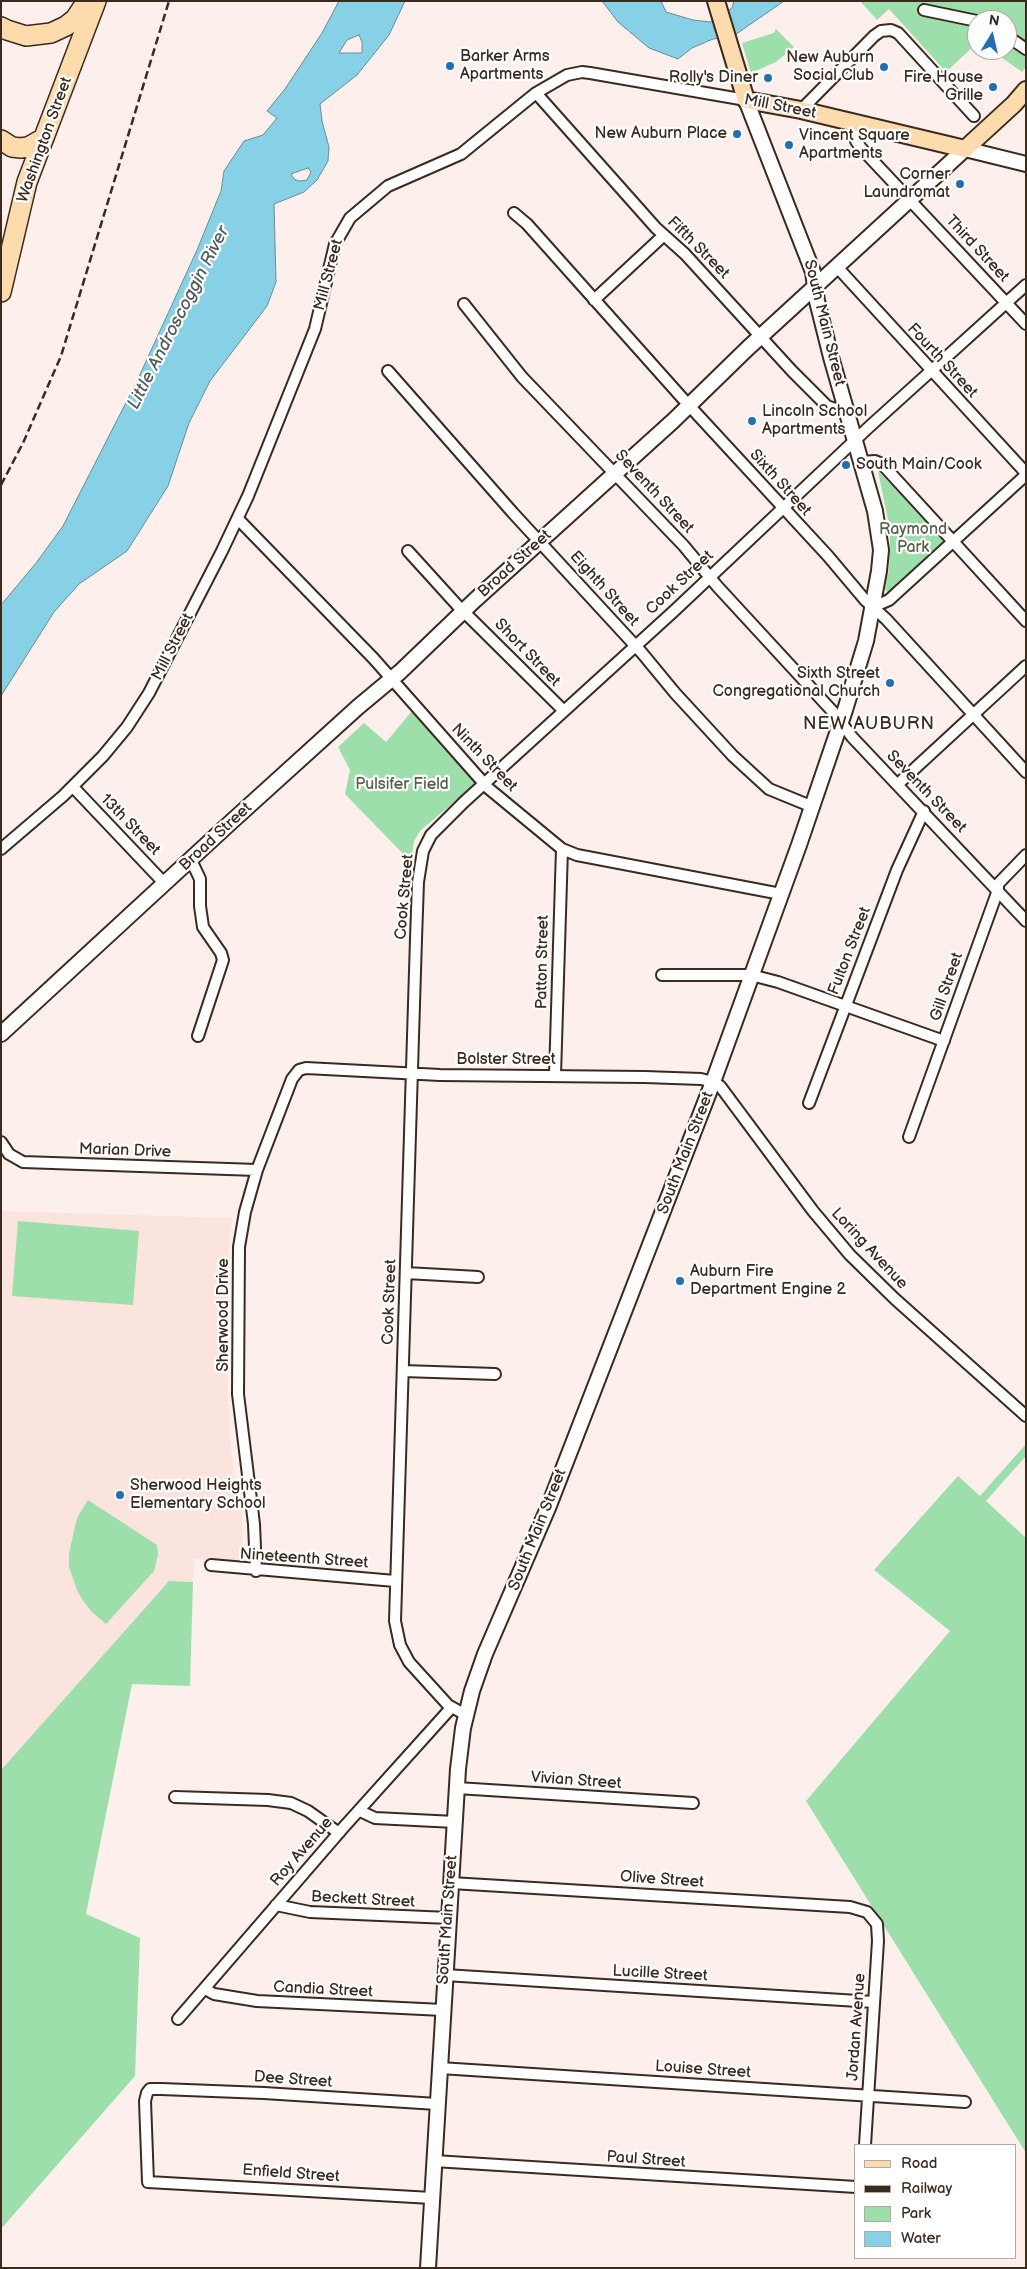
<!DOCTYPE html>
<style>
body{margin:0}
#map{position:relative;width:1027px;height:2269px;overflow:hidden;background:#fdefec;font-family:"Balsamiq Sans",sans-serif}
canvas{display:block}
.frame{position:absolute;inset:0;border:2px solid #3b2a1e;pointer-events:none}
.legend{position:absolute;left:854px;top:2144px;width:162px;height:115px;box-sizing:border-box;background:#fff;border:1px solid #b1aaa5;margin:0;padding:6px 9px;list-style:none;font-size:15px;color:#3b2a1e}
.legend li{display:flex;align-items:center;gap:10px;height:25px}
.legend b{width:25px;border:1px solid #b1aaa5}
.north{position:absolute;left:967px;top:10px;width:50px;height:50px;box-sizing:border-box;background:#fff;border:1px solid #b1aaa5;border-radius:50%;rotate:9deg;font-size:14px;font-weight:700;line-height:20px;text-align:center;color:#3b2a1e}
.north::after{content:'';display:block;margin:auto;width:18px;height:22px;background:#1f6fb2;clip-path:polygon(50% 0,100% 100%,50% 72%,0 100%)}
</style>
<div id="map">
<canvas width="1027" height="2269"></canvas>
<div class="frame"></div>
<ul class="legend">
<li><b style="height:6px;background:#fedbac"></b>Road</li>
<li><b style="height:6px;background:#3b2a1e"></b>Railway</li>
<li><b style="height:14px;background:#9cdfaa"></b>Park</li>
<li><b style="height:14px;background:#86d1e5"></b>Water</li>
</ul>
<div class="north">N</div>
</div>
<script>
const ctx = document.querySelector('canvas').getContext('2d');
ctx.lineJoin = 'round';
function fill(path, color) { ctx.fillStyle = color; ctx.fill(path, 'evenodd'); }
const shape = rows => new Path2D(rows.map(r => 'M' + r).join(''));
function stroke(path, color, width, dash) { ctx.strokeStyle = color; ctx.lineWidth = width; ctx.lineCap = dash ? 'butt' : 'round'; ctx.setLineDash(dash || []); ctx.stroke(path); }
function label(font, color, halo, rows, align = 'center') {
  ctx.font = font + ' "Balsamiq Sans",sans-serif'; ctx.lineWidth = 4.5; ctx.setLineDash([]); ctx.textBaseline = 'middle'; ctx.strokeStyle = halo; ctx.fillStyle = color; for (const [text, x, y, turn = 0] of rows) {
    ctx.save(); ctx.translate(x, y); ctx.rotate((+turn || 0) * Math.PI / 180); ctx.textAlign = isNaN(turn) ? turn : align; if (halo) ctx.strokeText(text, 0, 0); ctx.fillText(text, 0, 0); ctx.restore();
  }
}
fill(shape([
 [1,1211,232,1218,229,1242,226,1352,230,1437,234,1475,242,1515,243,1537,241,1562,194,1559,193,1582,169,1581,1,1770]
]), '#fce4de');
fill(shape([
 [860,1,1026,1,1026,67,1022,72,991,50,1007,50,1007,20,977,20,977,43,946,72,889,9,877,20],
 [776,29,794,47,776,62,751,73,742,43,774,33],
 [878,471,945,540,888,593,885,589,889,569,890,530],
 [412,711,474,778,474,785,420,831,414,841,411,862,345,794,350,770,338,747,364,723,386,742],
 [18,1221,139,1231,133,1305,12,1296],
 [1026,1444,1026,1456,986,1501,1026,1538,1026,2153,806,1801,950,1631,874,1570,958,1476,980,1496],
 [88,1500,157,1545,158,1555,154,1571,106,1624,92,1612,84,1602,77,1590,69,1567,69,1554,75,1526,78,1516],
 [169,1581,193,1582,190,1686,132,1684,86,1914,140,1938,135,2076,1,2229,1,1770]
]), '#9cdfaa');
const water = shape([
 [339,1,405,1,389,35,357,75,320,104,322,121,329,147,328,161,317,180,304,192,274,204,276,282,267,306,210,381,189,423,168,486,127,551,79,584,54,612,1,696,1,605,36,563,63,526,137,381,197,250,221,191,224,171,244,141,263,135,277,118,267,111,285,89,322,33,339,1],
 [359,35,362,42,362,53,339,53,347,40,359,35],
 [308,168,311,172,307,180,299,181,294,179,291,174,308,168],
 [602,1,661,1,666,12,693,20,710,22,732,8,734,1,784,1,732,37,713,39,692,48,678,59,649,48,618,22,602,1]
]);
fill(water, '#86d1e5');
stroke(water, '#688e95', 1);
const street = shape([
 [924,10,977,21],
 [1007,36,1026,49],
 [536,93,656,228,685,254,792,371,827,406,846,413],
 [801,110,874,36,881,31,891,30,898,33,974,116],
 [857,124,856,141,861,148,1026,324],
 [514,213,527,224,684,400,828,556,865,600,886,619,1026,772],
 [838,268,1026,473],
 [594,300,664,235],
 [464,304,522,377,684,546,717,586,834,713,852,737,1026,921],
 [388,371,513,513,642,653,675,693,733,756,769,789,813,807],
 [861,462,875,461,882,464,1026,621],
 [238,519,374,659,488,788,562,849,577,855,781,894],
 [408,551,457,605,563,710],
 [873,607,889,600,1026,475],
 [898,784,1026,666],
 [73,787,165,884],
 [1,849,63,796,103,756,127,727,149,693,222,551,248,496,315,329,335,244,350,218,388,186,461,154,536,93,567,75,582,72,590,73,746,100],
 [191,860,200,879,200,906,203,927,221,953,223,960,198,1036],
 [662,975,751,975,778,982,944,1041],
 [555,1075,562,849],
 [809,1103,897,870,924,811],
 [909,1137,998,890,998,884,1026,855],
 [1,1142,9,1154,23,1162,257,1170],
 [406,1273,478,1277],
 [403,1371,495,1374],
 [211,1565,395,1581],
 [256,1571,254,1524,238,1394,239,1247,245,1212,257,1170,292,1079,299,1070,306,1068,440,1075,645,1077,701,1079,713,1082,720,1086,813,1211,850,1255,895,1299,1026,1416],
 [466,1715,448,1705,409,1662,400,1645,395,1621,416,939,418,882,423,851,431,835,464,802,674,611,869,427,1026,285],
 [457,1788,693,1803],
 [175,1797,268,1800,291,1803,308,1811,339,1833],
 [360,1811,375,1818,455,1822],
 [451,1883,850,1907,867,1912,877,1924,878,1941,865,2145],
 [276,1905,310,1912,449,1918],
 [445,1975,874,2002],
 [205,1989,214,1994,257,2001,443,2010],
 [178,2019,343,1828,451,1708],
 [440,2068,965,2102],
 [434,2161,856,2187],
 [432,2198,148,2182,145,2101,147,2093,150,2089,161,2089,264,2093,437,2104]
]);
const secondary = shape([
 [1,1034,230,823,358,707,400,672,475,600,673,421,748,348,965,149,1026,164],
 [428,2268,458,1769,463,1728,472,1691,485,1654,548,1508,713,1082,799,845,845,710,866,641,879,571,881,550,875,511,831,357,817,301,813,272,746,100]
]);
const primary = shape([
 [716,1,746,100,801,110,965,149,1014,104,1026,90]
]);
const highway = shape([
 [1,27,7,30,26,36,51,33,66,26,75,19,87,1],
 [1,140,12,147,21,148,28,147,44,138],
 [1,292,27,182,96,1]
]);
stroke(street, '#3b2a1e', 14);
stroke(secondary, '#3b2a1e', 18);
stroke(primary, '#3b2a1e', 20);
stroke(highway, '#3b2a1e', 22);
stroke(street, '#fff', 10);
stroke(secondary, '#fff', 14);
stroke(primary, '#fedbac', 16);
stroke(highway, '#fedbac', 19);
stroke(shape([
 [1,485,23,443,61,356,169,1]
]), '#3b2a1e', 2.5, [8, 4]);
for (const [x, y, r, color] of [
 [450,66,5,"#1f6fb2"],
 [884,67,5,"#1f6fb2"],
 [768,78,5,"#1f6fb2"],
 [993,87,5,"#1f6fb2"],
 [737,134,5,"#1f6fb2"],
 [789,145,5,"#1f6fb2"],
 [960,184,5,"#1f6fb2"],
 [752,421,5,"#1f6fb2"],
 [846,465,5,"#1f6fb2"],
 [890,683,5,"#1f6fb2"],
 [680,1281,5,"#1f6fb2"],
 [120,1495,5,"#1f6fb2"]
]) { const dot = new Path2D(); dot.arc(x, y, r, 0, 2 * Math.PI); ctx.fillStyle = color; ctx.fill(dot); stroke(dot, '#fff', 2); }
label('16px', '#3b2a1e', '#fff', [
 ["Barker Arms",460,57],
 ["Apartments",460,75],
 ["New Auburn",874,58,"right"],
 ["Social Club",874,76,"right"],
 ["Rolly's Diner",758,78,"right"],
 ["Fire House",983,78,"right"],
 ["Grille",983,96,"right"],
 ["New Auburn Place",727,134,"right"],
 ["Vincent Square",799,136],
 ["Apartments",799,154],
 ["Corner",950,175,"right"],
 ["Laundromat",950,193,"right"],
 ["Lincoln School",762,412],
 ["Apartments",762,430],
 ["South Main/Cook",856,465],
 ["Sixth Street",880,674,"right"],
 ["Congregational Church",880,692,"right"],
 ["Auburn Fire",690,1272],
 ["Department Engine 2",690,1290],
 ["Sherwood Heights",130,1486],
 ["Elementary School",130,1504]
], 'left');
label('16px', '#3b2a1e', '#fff', [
 ["Mill Street",780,107,11],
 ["Washington Street",45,140,-70],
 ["Fifth Street",698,248,45],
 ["Third Street",977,249,47],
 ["Mill Street",329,275,-75],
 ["South Main Street",824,323,76],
 ["Fourth Street",942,361,47],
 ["Sixth Street",780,483,48],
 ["Seventh Street",654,492,47],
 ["Broad Street",515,564,-42],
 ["Cook Street",680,583,-43],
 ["Eighth Street",604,589,48],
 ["Mill Street",173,647,-63],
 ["Short Street",527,653,46],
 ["Ninth Street",484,758,46],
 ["Seventh Street",926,792,46],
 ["13th Street",130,825,46],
 ["Broad Street",216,837,-43],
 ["Cook Street",405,897,-85],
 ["Fulton Street",850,951,-69],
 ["Patton Street",543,962,-89],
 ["Gill Street",947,987,-71],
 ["Bolster Street",506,1060],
 ["Marian Drive",125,1151,2],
 ["South Main Street",686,1153,-69],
 ["Loring Avenue",869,1249,47],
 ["Cook Street",390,1302,-88],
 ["Sherwood Drive",224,1315,-90],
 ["South Main Street",538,1530,-68],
 ["Nineteenth Street",304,1559,4],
 ["Vivian Street",576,1781,4],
 ["Roy Avenue",302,1852,-49],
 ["Olive Street",662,1880,4],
 ["Beckett Street",363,1900,3],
 ["South Main Street",448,1920,-86],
 ["Lucille Street",660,1974,3],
 ["Candia Street",323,1990,3],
 ["Jordan Avenue",857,2027,-86],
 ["Louise Street",703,2070,4],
 ["Dee Street",293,2080,4],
 ["Paul Street",646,2160,4],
 ["Enfield Street",291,2174,4]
]);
label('16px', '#586048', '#fff', [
 ["Raymond",913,530],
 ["Park",913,548],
 ["Pulsifer Field",402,785]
]);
label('italic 18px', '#525c5a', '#fff', [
 ["Little Androscoggin River",179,318,-63]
]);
ctx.letterSpacing = '1px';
label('18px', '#3b2a1e', '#fff', [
 ["NEW AUBURN",869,724]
]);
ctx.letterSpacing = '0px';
</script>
